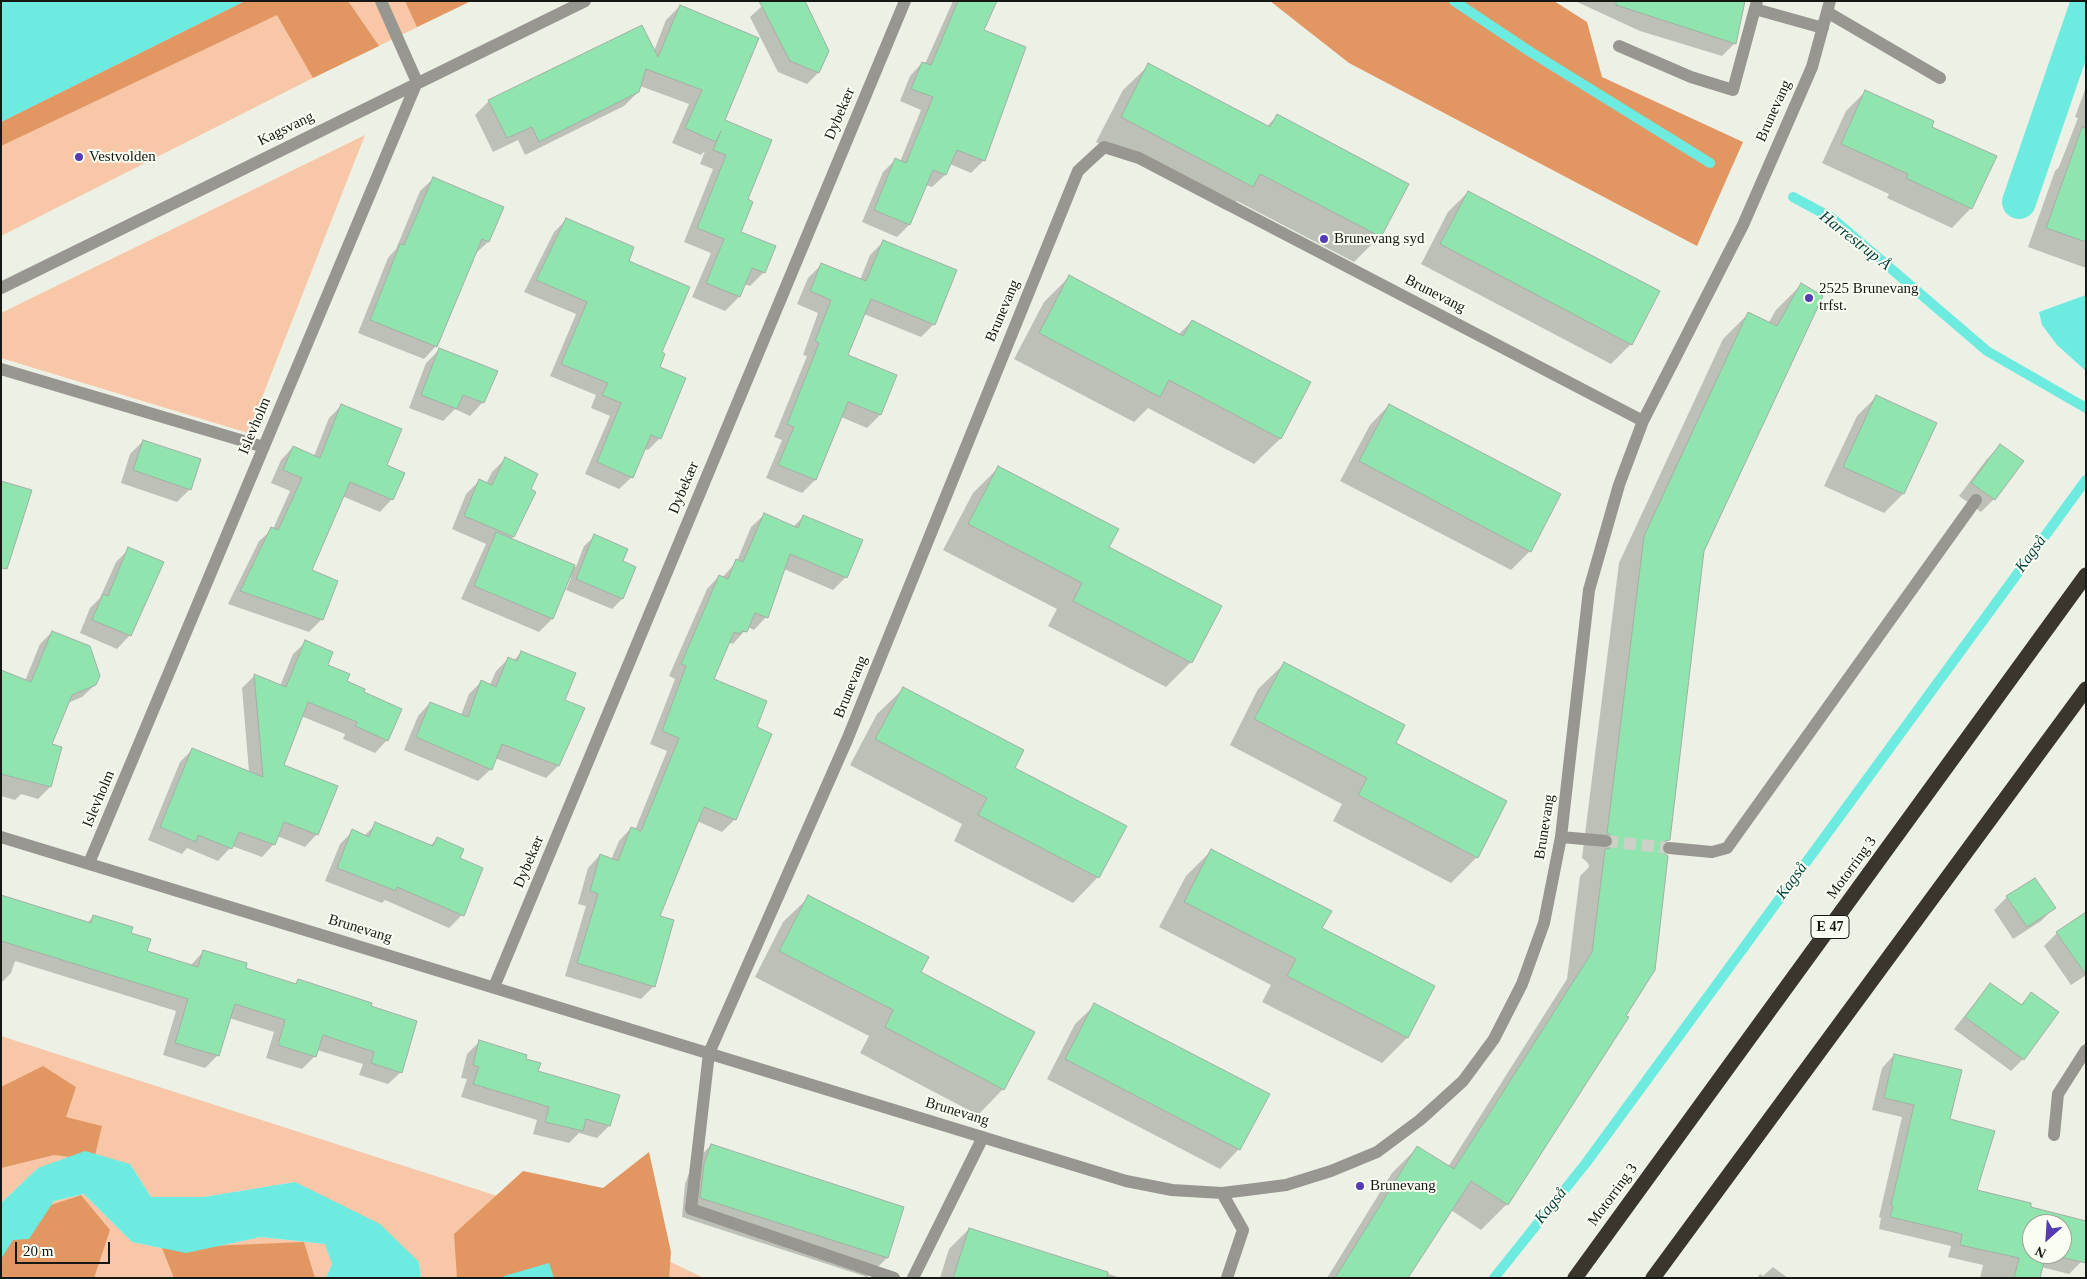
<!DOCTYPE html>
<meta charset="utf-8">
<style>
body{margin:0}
#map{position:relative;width:2087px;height:1279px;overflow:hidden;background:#edf1e5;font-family:"Times New Roman",serif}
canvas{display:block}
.frame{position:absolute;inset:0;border:2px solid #161814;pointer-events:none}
.north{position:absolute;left:2022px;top:1214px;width:50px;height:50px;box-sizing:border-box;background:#fafef2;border:1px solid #9fa299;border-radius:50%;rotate:206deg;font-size:14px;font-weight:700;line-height:20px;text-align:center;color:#161814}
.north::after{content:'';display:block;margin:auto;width:18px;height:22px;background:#563cb4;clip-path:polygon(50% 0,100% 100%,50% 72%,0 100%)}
.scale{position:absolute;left:15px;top:1242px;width:95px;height:22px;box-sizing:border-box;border:2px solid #161814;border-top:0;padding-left:6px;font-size:15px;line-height:18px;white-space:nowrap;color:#161814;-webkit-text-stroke:4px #fafef2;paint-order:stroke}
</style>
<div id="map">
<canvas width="2087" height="1279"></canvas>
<div class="frame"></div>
<div class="north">N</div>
<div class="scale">20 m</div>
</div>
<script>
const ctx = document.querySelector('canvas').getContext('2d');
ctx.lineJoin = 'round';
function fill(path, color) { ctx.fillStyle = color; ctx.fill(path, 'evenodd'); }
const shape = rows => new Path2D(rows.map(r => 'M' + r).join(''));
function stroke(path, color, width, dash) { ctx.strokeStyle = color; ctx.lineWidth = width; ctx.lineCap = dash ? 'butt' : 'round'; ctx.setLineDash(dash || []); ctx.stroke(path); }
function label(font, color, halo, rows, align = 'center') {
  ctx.font = font + ' "Times New Roman",serif'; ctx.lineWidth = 4; ctx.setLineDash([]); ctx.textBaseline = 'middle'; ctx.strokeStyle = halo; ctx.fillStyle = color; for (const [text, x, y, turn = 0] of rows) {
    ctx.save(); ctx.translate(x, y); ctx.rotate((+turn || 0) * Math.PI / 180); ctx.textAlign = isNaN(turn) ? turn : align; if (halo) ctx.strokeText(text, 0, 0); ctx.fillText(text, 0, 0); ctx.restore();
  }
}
fill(shape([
 [1,1,471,1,313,78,1,236],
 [365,135,248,433,1,358,1,313],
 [1,1036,606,1231,704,1278,421,1278,419,1262,295,1182,204,1197,151,1197,130,1164,38,1168,1,1203],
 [85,1194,132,1242,186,1253,261,1237,326,1244,332,1264,326,1278,1,1278,1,1259,29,1239,54,1201]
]), '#f7c7a7');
fill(shape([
 [245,1,348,1,379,46,313,78,277,15,1,146,1,122],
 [405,1,471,1,417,27],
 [1270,1,1554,1,1587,22,1602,77,1743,142,1697,246,1349,63],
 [43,1066,76,1087,66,1117,102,1126,94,1160,54,1155,1,1168,1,1087],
 [649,1152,671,1252,669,1278,457,1278,454,1234,523,1171,603,1188],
 [81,1195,110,1230,94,1278,1,1278,1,1238,48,1206],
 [304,1242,315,1278,174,1278,162,1248]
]), '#e29662');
fill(shape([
 [1,1,245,1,1,122],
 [2086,295,2086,371,2057,345,2042,325,2039,312],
 [85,1151,130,1164,151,1197,204,1197,295,1182,380,1224,419,1262,421,1278,326,1278,332,1264,325,1244,261,1237,186,1253,132,1242,84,1194,54,1201,29,1239,13,1240,1,1259,1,1203,38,1168],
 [549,1263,554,1278,504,1278,504,1276]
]), '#6debe0');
fill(shape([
 [953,1,995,1,983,30,984,160,971,173,950,164,945,175,932,187,926,185,909,225,897,237,862,222,883,172,895,160,900,162,921,110,900,101,910,76,922,63,925,64],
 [1575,1,1743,1,1735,43,1722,56,1640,31],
 [680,6,724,121,746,200,739,233,764,272,750,286,744,284,739,297,725,311,692,297,711,253,684,242,713,169,700,164,705,151,701,155,672,143,689,104,640,86,638,92,624,106,525,155,518,140,493,152,475,115,489,101,654,51,666,20],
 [762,6,828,51,818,73,807,84,778,72,750,17],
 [1149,65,1266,127,1277,116,1407,184,1380,236,1354,262,1237,201,1227,211,1096,142,1123,90],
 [2086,87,2086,268,2028,247,2055,171,2059,167,2078,118,2075,117],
 [1866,91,1931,127,1971,208,1952,228,1887,198,1889,194,1822,163,1846,111],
 [433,179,488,242,475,254,436,346,424,359,358,333,388,258,396,249,420,191],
 [1468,192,1631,344,1611,364,1421,264,1448,212],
 [566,220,627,262,658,368,660,438,648,450,644,449,632,477,619,489,585,474,610,416,591,408,596,395,550,376,576,314,524,292,554,232],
 [883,242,934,324,921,337,864,314,846,356,895,376,880,415,867,428,841,417,815,480,802,493,766,478,782,440,774,437,807,356,803,355,818,313,797,304,808,278,821,265,860,280,870,255],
 [1069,277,1179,334,1192,321,1309,383,1280,439,1254,464,1148,408,1134,422,1014,359,1044,302],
 [1801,285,1702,551,1669,839,1660,848,1624,1017,1627,1018,1507,1204,1481,1230,1451,1210,1407,1278,1327,1278,1392,1173,1417,1148,1448,1167,1567,979,1580,876,1589,867,1588,863,1582,858,1619,563,1723,339,1748,314,1768,324,1776,310],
 [439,350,483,402,470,416,455,409,443,421,409,408,426,363],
 [1876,397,1903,494,1884,513,1824,486,1857,416],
 [342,405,386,466,392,499,380,512,342,496,311,571,322,619,309,632,228,604,259,541,273,529,290,491,271,483,281,460,293,447,314,456,329,418],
 [1389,405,1530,551,1511,570,1340,481,1370,425],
 [143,441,190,489,177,502,121,483,130,454],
 [2000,446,1994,499,1981,512,1959,496,1987,459],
 [505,459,513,537,511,539,576,567,584,546,595,536,622,562,635,567,622,599,612,609,566,590,571,578,569,577,552,619,539,632,461,599,486,544,452,529,466,494,479,481,486,484,492,472],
 [998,468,1108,548,1191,662,1166,687,1048,626,1057,609,943,550,973,493],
 [764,515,793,527,803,517,846,577,833,590,784,569,766,617,754,630,748,627,733,644,730,643,726,647,712,680,735,819,722,832,697,821,658,916,654,986,641,999,565,976,586,906,578,904,588,868,600,855,611,860,619,841,631,828,635,830,667,751,650,744,675,679,669,676,707,589,719,576,722,578,737,561,751,527],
 [129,549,130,635,117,649,80,633,90,608,100,598,116,562],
 [52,632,95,685,82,697,68,703,50,745,50,787,38,799,21,794,15,800,1,796,1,671,25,681,40,644],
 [306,642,326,665,362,693,387,740,375,753,343,739,345,734,301,716,282,765,317,834,305,847,277,836,274,844,262,857,232,846,218,861,187,848,182,854,148,840,180,762,193,749,249,772,242,688,254,676,280,686,293,654],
 [522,652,563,700,558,766,546,778,495,758,491,769,478,781,404,750,418,716,430,703,461,715,469,694,481,682,490,685,496,671,508,659,513,661],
 [1284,664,1477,857,1451,883,1333,821,1342,804,1230,745,1258,689],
 [903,689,1098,877,1073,903,954,841,962,824,850,765,877,714],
 [376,824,430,846,437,839,458,859,462,915,449,928,385,900,382,903,325,881,340,844,353,831,364,836],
 [1211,851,1321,929,1433,987,1407,1038,1382,1063,1262,1002,1271,985,1159,927,1186,876],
 [1,896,87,923,93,917,129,934,145,951,190,966,203,952,244,969,294,985,298,980,370,1007,401,1072,388,1084,359,1075,363,1064,317,1050,315,1056,302,1069,266,1058,274,1032,229,1018,218,1055,205,1068,163,1055,176,1011,15,961,11,973,1,983],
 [809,897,919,973,1003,1089,978,1115,860,1053,869,1036,755,977,783,922],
 [2007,897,2054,908,2041,921,2013,939,1994,910],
 [2086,914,2086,975,2071,985,2044,946,2057,933],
 [1990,984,2020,1006,2031,994,2023,1059,2011,1071,1954,1029],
 [1095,1005,1239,1149,1220,1169,1047,1079,1075,1024],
 [480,1041,537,1071,609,1126,597,1138,579,1133,569,1143,533,1134,537,1120,461,1097,467,1079,461,1078,467,1054],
 [1894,1055,1949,1120,1976,1191,2029,1208,2086,1222,2081,1262,2069,1274,2041,1267,2038,1278,1980,1278,1983,1265,1948,1257,1951,1246,1879,1229,1881,1218,1879,1217,1902,1117,1872,1110,1882,1068],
 [2032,1224,2062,1224,2062,1254,2032,1254],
 [711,1145,887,1258,867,1277,682,1217,685,1184,692,1165],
 [969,1229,1121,1278,940,1278,949,1249],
 [1773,1267,1788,1278,1757,1278,1760,1274,1763,1276]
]), '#0003');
stroke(shape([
 [1454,1,1529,51,1710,163],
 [1793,197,1832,218,1987,351,2086,408],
 [1494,1278,1586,1163,2086,480]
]), '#6debe0', 10);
stroke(shape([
 [2019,202,2086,7]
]), '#6debe0', 34);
const building = shape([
 [759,1,805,1,829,51,819,73,790,61,759,1],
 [958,1,997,1,984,30,1026,47,985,161,957,150,946,175,933,170,910,225,874,210,895,158,906,163,933,97,911,89,922,62,931,65,958,1],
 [1616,1,1745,1,1736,44,1616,5,1616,1],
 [680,5,759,38,725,120,772,140,748,199,753,202,741,232,776,246,765,273,752,268,740,297,706,283,724,239,697,228,726,155,713,150,721,131,716,142,685,128,702,90,646,69,639,92,539,142,532,127,507,138,488,100,642,25,658,57,680,5],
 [1148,63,1270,127,1277,114,1409,184,1381,237,1260,174,1253,187,1121,117,1148,63],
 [1865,90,1934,121,1932,127,1997,156,1972,209,1906,178,1908,174,1841,144,1865,90],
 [2082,127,2086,128,2086,242,2046,228,2082,127],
 [433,177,504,207,489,242,482,239,437,347,370,320,400,244,404,245,433,177],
 [1468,191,1660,291,1632,345,1440,244,1468,191],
 [566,218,634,247,629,261,690,287,662,352,665,354,660,367,686,378,661,439,651,435,633,478,597,462,621,403,602,395,608,383,561,364,587,302,536,280,566,218],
 [883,240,957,270,935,325,871,299,848,355,897,375,881,415,848,402,816,480,778,465,794,427,787,424,819,343,815,341,831,300,810,291,821,263,866,281,883,240],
 [1069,275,1183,336,1192,320,1311,382,1281,439,1169,380,1160,397,1039,333,1069,275],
 [1801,283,1823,296,1704,551,1670,840,1665,841,1661,847,1662,852,1668,856,1655,970,1626,1016,1629,1017,1508,1205,1471,1181,1408,1278,1335,1278,1417,1146,1454,1169,1592,952,1605,849,1610,848,1614,842,1613,837,1607,833,1644,536,1748,312,1777,326,1801,283],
 [439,348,498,371,484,403,463,395,457,409,421,395,439,348],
 [1876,395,1937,423,1904,494,1843,467,1876,395],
 [341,404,402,429,387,465,405,473,393,500,350,482,312,570,338,581,323,620,240,591,271,527,278,530,302,478,283,470,293,446,320,458,341,404],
 [1389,404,1561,494,1531,552,1359,461,1389,404],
 [143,440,201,459,191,490,133,470,143,440],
 [2000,444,2024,461,1995,500,1971,483,2000,444],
 [505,457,538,474,531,489,536,492,514,537,464,516,479,479,492,485,505,457],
 [998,466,1119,529,1109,547,1222,606,1192,663,1073,601,1082,583,968,524,998,466],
 [1,481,32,490,7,569,1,568,1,481],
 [764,513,798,528,803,515,863,540,847,578,790,554,768,618,755,613,747,632,742,631,740,634,734,632,714,679,767,701,757,727,772,734,736,820,704,807,660,916,674,920,655,987,577,963,598,894,590,891,600,854,618,861,631,827,641,831,679,738,662,731,686,666,681,664,719,575,728,579,736,559,743,562,764,513],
 [496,532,575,565,553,619,474,586,496,532],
 [594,534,628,549,623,561,636,567,623,599,576,579,594,534],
 [128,547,164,562,131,636,92,620,103,594,108,596,128,547],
 [52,631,90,646,100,676,96,685,72,695,52,744,62,747,51,787,1,774,1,670,31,682,52,631],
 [305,640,333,652,328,665,350,674,347,681,365,689,364,692,402,709,388,741,355,726,357,722,308,702,284,765,338,786,318,835,284,822,275,845,239,832,232,849,198,835,196,842,160,827,192,748,263,777,254,674,286,687,305,640],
 [521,651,576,673,565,700,585,708,559,766,502,744,492,770,416,737,430,702,468,717,481,680,496,687,508,657,517,661,521,651],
 [1284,662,1405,725,1396,743,1507,801,1478,858,1358,795,1367,778,1254,719,1284,662],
 [903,687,1024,750,1015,768,1127,826,1099,878,978,815,987,798,875,739,903,687],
 [375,822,433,846,437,837,464,849,460,858,483,868,464,916,397,887,396,891,337,868,352,829,369,837,375,822],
 [1211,849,1332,911,1322,928,1435,986,1408,1038,1287,976,1296,959,1184,902,1211,849],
 [2035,878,2056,908,2027,927,2006,896,2035,878],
 [1,895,91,923,93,915,133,927,131,933,151,939,147,951,198,967,203,950,247,963,246,968,296,984,298,979,372,1003,371,1006,417,1021,402,1073,371,1063,374,1052,323,1035,316,1057,278,1045,285,1020,235,1004,219,1056,175,1043,188,999,1,941,1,895],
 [808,895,929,957,921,972,1035,1032,1004,1090,885,1027,893,1010,779,951,808,895],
 [2086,912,2086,975,2056,932,2086,912],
 [1990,983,2022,1005,2031,992,2059,1012,2024,1060,1965,1017,1990,983],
 [1094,1003,1270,1094,1240,1150,1065,1059,1094,1003],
 [479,1040,527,1055,526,1059,541,1063,538,1071,620,1095,610,1126,586,1119,583,1131,545,1122,549,1107,473,1084,479,1067,473,1065,479,1040],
 [1894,1054,1962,1070,1950,1119,1995,1131,1977,1190,2031,1203,2031,1207,2086,1221,2086,1263,2047,1254,2062,1254,2062,1224,2032,1224,2032,1254,2046,1254,2040,1278,2014,1278,2019,1258,1960,1245,1962,1234,1890,1217,1893,1206,1891,1205,1914,1105,1884,1098,1894,1054],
 [711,1144,904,1207,888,1258,700,1198,704,1164,711,1144],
 [969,1228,1108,1272,1107,1278,953,1278,969,1228]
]);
fill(building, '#90e4ad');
stroke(building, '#a3aea6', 1);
stroke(shape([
 [1606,841,1669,848]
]), '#cdd0c6', 12, [12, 6]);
stroke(shape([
 [1755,9,1823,28],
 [1827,12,1940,78],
 [1619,46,1691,77,1733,90,1757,1],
 [1,288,585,1],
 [1,369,264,447],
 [1,837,1126,1181,1172,1190,1222,1193,1247,1190,1286,1185,1331,1171,1377,1152,1420,1120,1463,1081,1494,1039,1522,984,1544,923,1561,837,1589,590,1619,485,1643,421,1743,225,1812,67,1830,1],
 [1561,837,1606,841],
 [1669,848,1712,852,1727,848,1976,500],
 [89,863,417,82,381,1],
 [494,987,905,1],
 [2054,1135,2058,1094,2086,1050],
 [1222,1193,1243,1230,1227,1278],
 [894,1278,691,1209,709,1053,847,740,1078,171,1104,147,1139,158,1643,421],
 [913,1278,983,1137]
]), '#989691', 12);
stroke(shape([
 [1575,1278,2086,575],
 [1653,1278,2086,689]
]), '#3a362d', 15);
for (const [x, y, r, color] of [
 [79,157,5,"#563cb4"],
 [1324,239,5,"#563cb4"],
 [1809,298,5,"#563cb4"],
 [1360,1186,5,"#563cb4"]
]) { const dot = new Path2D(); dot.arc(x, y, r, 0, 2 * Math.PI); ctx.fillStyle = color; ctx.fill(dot); stroke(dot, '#fafef2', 2); }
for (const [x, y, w] of [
 [1830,927,38]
]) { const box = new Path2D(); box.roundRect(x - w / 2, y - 11.5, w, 23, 4); ctx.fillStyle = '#fafef2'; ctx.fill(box); stroke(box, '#161814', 1); }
label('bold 14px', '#161814', null, [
 ["E 47",1830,927]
]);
label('15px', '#161814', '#fafef2', [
 ["Brunevang",1774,111,-66],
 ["Dybekær",840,114,-67],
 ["Kagsvang",286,129,-26],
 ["Brunevang",1435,294,27],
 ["Brunevang",1003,311,-67],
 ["Islevholm",255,426,-67],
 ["Dybekær",684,488,-67],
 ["Brunevang",851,687,-68],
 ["Islevholm",99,799,-67],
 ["Brunevang",1545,827,-81],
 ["Dybekær",529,862,-67],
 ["Motorring 3",1852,868,-54],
 ["Brunevang",360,929,17],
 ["Brunevang",957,1112,17],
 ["Motorring 3",1613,1195,-54]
]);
label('15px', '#161814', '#fafef2', [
 ["Vestvolden",89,157],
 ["Brunevang syd",1334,239],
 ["2525 Brunevang",1819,289],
 ["trfst.",1819,306],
 ["Brunevang",1370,1186]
], 'left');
label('italic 16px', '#003e3a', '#fafef2', [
 ["Harrestrup Å",1855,241,38],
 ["Kagså",2031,554,-54],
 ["Kagså",1792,881,-54],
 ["Kagså",1551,1206,-51]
]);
</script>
